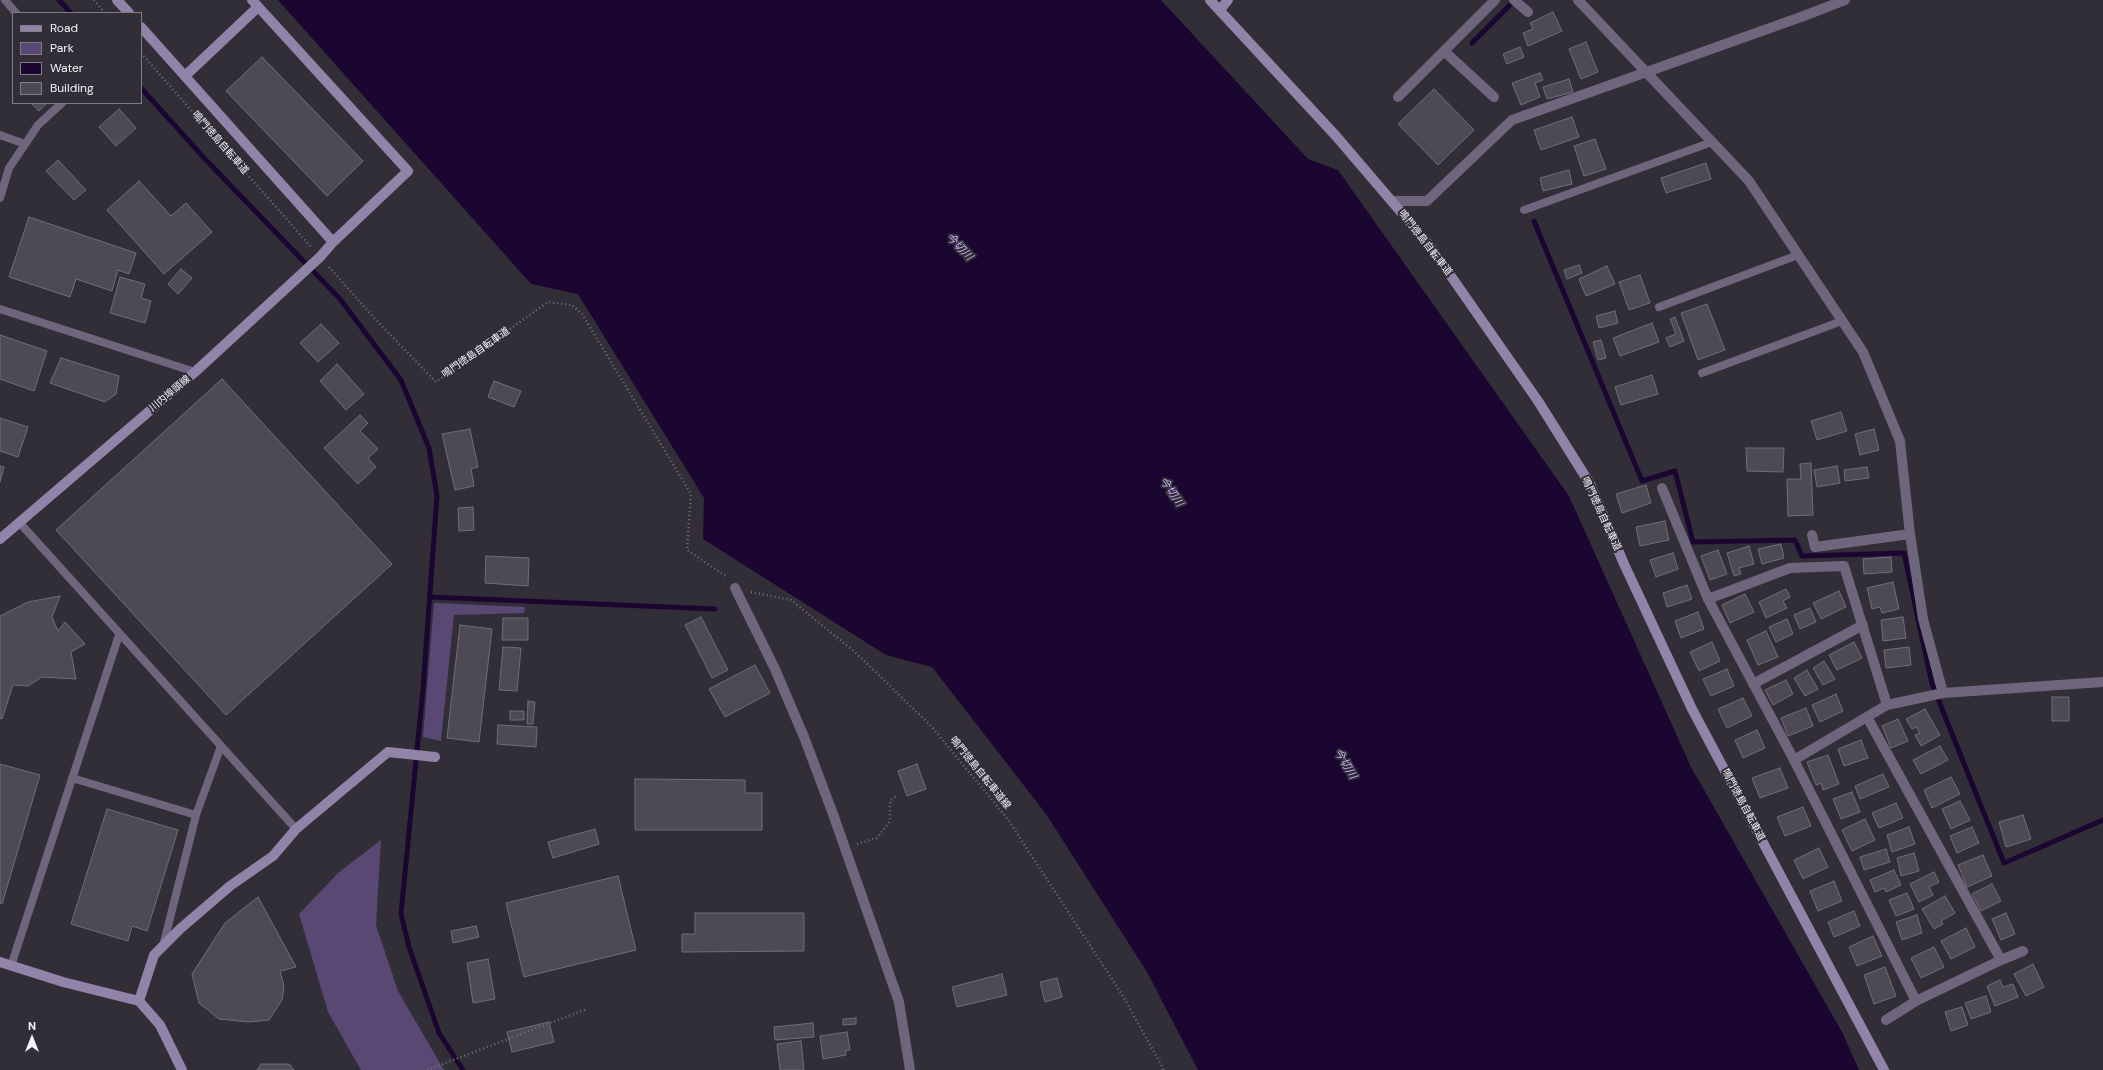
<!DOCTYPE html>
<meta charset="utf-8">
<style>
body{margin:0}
#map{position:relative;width:2103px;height:1070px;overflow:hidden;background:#322e38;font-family:"DM Sans",sans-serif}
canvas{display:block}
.legend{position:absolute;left:12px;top:12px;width:130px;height:92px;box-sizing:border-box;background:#322e38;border:1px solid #807d86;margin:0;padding:5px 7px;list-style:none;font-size:12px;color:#f5f3fa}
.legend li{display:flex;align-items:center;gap:8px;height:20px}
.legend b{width:20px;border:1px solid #807d86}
.north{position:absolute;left:12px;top:1018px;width:40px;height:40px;-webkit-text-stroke:3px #322e38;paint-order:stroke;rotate:0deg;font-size:11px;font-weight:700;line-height:16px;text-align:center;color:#f5f3fa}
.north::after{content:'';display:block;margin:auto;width:14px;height:18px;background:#f5f3fa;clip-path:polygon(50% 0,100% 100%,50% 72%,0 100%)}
</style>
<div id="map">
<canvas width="2103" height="1070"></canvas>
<ul class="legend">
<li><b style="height:5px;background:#9184a8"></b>Road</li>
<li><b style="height:11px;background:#594874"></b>Park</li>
<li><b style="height:11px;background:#1b0631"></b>Water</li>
<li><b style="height:11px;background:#4e4a55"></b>Building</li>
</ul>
<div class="north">N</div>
</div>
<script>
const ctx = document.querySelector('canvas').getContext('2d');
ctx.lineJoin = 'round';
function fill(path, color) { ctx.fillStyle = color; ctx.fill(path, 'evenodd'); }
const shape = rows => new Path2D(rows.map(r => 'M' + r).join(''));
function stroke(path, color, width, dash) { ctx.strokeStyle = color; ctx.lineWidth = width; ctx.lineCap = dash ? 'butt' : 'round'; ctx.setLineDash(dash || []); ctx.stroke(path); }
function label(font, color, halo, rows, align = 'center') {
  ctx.font = font + ' "DM Sans","Noto Sans JP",sans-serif'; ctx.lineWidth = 4; ctx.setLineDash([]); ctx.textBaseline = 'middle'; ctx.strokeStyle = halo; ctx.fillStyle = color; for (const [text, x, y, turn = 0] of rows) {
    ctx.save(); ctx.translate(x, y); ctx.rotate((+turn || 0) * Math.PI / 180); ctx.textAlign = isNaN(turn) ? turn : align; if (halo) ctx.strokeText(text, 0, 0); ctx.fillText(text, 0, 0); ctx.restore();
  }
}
fill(shape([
 [434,603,525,607,524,613,454,615,441,741,423,737],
 [381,840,376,925,398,991,444,1070,361,1070,328,1012,299,914,338,873]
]), '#594874');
fill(shape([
 [278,0,1161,0,1308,159,1338,170,1569,496,1691,767,1842,1032,1859,1070,1198,1070,1147,972,1046,814,932,667,886,655,703,539,704,498,578,294,531,284]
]), '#1b0631');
stroke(shape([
 [59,0,71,13],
 [1472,43,1515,0],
 [141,88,205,159,340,299,401,380,429,448,437,496,423,689,401,914,409,947,439,1033,463,1070],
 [1534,221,1642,481,1675,471,1693,542,1795,540,1802,556,1904,553,1932,684,2004,863,2103,820],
 [430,597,715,609]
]), '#1b0631', 5);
const building = shape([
 [1553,12,1562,31,1528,46,1523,33,1533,29,1530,23,1553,12],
 [1586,42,1598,72,1581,79,1569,49,1586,42],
 [1520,47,1524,57,1507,64,1503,54,1520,47],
 [262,57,363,161,327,196,226,91,262,57],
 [1540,73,1543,80,1535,83,1540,97,1521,105,1512,83,1540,73],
 [1569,79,1573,92,1547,99,1543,87,1569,79],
 [1434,89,1474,130,1438,165,1398,124,1434,89],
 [31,103,47,103,39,111,31,103],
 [119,109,136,128,116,146,99,127,119,109],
 [1572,117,1579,137,1541,150,1534,130,1572,117],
 [1595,139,1606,169,1584,176,1574,146,1595,139],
 [58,160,86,190,74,200,46,171,58,160],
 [1706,163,1711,179,1666,193,1661,178,1706,163],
 [1569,170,1572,184,1543,191,1540,178,1569,170],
 [139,181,171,216,186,203,212,232,164,274,107,210,139,181],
 [29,217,136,253,129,274,118,270,112,291,76,279,70,297,9,277,29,217],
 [1579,265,1582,273,1567,279,1564,270,1579,265],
 [1607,266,1615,284,1586,296,1579,279,1607,266],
 [181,269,192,278,178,294,168,284,181,269],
 [1640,275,1650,303,1629,310,1619,282,1640,275],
 [120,277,145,284,141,298,151,301,145,323,110,313,120,277],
 [1707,304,1725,350,1698,360,1681,313,1707,304],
 [1615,311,1618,323,1599,328,1596,316,1615,311],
 [1675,317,1684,341,1670,347,1666,338,1676,334,1670,319,1675,317],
 [1652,323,1659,342,1620,356,1613,338,1652,323],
 [321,324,339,343,318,362,300,343,321,324],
 [0,335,47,351,34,391,0,379,0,335],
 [1601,340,1606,358,1598,360,1593,342,1601,340],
 [61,358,119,376,116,394,105,402,50,383,61,358],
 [337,364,364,394,346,410,320,381,337,364],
 [1652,375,1658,394,1621,405,1615,387,1652,375],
 [222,379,392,564,226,715,56,530,222,379],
 [494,381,521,391,514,407,488,397,494,381],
 [1841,412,1847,431,1817,440,1811,421,1841,412],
 [360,415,368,423,360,431,378,449,368,458,376,467,358,484,324,448,360,415],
 [0,418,28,427,18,457,0,451,0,418],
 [470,429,478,467,471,469,474,486,455,490,442,434,470,429],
 [1874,429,1879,450,1860,455,1855,434,1874,429],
 [1746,448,1784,448,1783,472,1747,471,1746,448],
 [1811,463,1813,515,1788,516,1787,479,1801,479,1800,464,1811,463],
 [0,466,4,467,0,482,0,466],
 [1837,466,1840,483,1817,487,1814,470,1837,466],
 [1867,467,1869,478,1845,481,1844,470,1867,467],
 [1646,485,1651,503,1622,513,1616,494,1646,485],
 [473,507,474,530,459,531,458,508,473,507],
 [1665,521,1669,540,1640,546,1636,527,1665,521],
 [1781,544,1784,558,1762,564,1758,549,1781,544],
 [1749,546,1754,564,1739,568,1741,574,1734,576,1727,553,1749,546],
 [1718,550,1727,574,1710,580,1701,556,1718,550],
 [1673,553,1678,569,1656,577,1650,560,1673,553],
 [486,556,529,558,528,586,485,583,486,556],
 [1891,557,1892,572,1864,574,1863,559,1891,557],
 [1893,582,1899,609,1882,613,1880,607,1872,609,1867,588,1893,582],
 [1687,585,1692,599,1667,607,1663,593,1687,585],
 [1786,589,1790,597,1783,601,1787,608,1766,618,1759,602,1786,589],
 [1839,591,1846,607,1821,619,1813,603,1839,591],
 [1745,594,1754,612,1730,623,1722,605,1745,594],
 [60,596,52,617,58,631,65,622,85,644,71,652,76,679,42,677,28,686,13,685,2,719,0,718,0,616,28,602,60,596],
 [1810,608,1816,622,1800,629,1794,615,1810,608],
 [1698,612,1704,629,1681,638,1675,621,1698,612],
 [701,617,728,670,712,678,685,625,701,617],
 [1903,617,1906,638,1883,641,1881,620,1903,617],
 [503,618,528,618,528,640,502,640,503,618],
 [1787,619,1793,634,1776,642,1769,627,1787,619],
 [460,625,492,629,479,742,447,738,460,625],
 [1766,631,1778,657,1758,665,1747,640,1766,631],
 [1712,642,1720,661,1699,671,1690,652,1712,642],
 [1854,642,1862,658,1837,670,1829,655,1854,642],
 [503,647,521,648,517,691,499,690,503,647],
 [1909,647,1911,665,1886,668,1884,650,1909,647],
 [1824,661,1835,679,1823,685,1813,668,1824,661],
 [755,665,770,693,725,717,709,689,755,665],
 [1727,669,1734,686,1711,696,1703,679,1727,669],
 [1807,670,1818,689,1805,696,1794,678,1807,670],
 [1786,680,1793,694,1773,705,1765,690,1786,680],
 [1836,694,1843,711,1820,722,1812,705,1836,694],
 [2052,697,2069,697,2069,721,2052,721,2052,697],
 [1743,698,1752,716,1727,728,1718,709,1743,698],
 [528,701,535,702,533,724,527,724,528,701],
 [1806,708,1813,726,1788,736,1781,718,1806,708],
 [1925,709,1940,735,1921,746,1915,735,1920,733,1916,727,1912,729,1906,719,1925,709],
 [510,711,524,711,524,720,510,720,510,711],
 [1898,719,1908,741,1891,748,1882,726,1898,719],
 [498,725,537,727,536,747,497,744,498,725],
 [1757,730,1765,748,1743,758,1735,740,1757,730],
 [1861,740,1868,758,1844,766,1838,749,1861,740],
 [1940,746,1948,760,1921,774,1913,760,1940,746],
 [1828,755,1839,784,1823,790,1821,783,1816,785,1807,762,1828,755],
 [0,764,40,775,2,904,0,903,0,764],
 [917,764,926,789,907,796,898,771,917,764],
 [1780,768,1788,788,1760,798,1752,778,1780,768],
 [1883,774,1889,787,1860,799,1855,786,1883,774],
 [1951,777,1960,794,1932,808,1924,790,1951,777],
 [635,779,745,780,745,793,762,793,762,830,635,830,635,779],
 [1852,792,1860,812,1841,819,1833,799,1852,792],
 [1960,801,1970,820,1951,829,1942,809,1960,801],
 [1896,803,1903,818,1879,828,1872,813,1896,803],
 [1803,807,1811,826,1785,836,1777,817,1803,807],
 [107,809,178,830,147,931,132,926,128,941,71,924,107,809],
 [2023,815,2031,839,2006,847,1999,822,2023,815],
 [1865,819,1875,840,1852,851,1842,830,1865,819],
 [1909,827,1915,844,1892,852,1887,835,1909,827],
 [1972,827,1979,843,1957,853,1950,836,1972,827],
 [595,829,599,844,553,858,548,842,595,829],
 [1819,848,1828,867,1803,879,1794,860,1819,848],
 [1886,849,1890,862,1864,870,1860,857,1886,849],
 [1914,853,1919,871,1901,876,1897,858,1914,853],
 [1983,855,1992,876,1967,887,1958,865,1983,855],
 [1894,870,1901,885,1886,892,1884,888,1875,892,1870,880,1894,870],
 [1934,872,1939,882,1929,887,1933,895,1919,902,1910,884,1934,872],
 [618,876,636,950,524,977,506,903,618,876],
 [1834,881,1842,901,1818,911,1810,891,1834,881],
 [1992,884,2001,901,1981,911,1972,894,1992,884],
 [1907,893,1914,909,1896,916,1889,900,1907,893],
 [1945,896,1955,913,1941,921,1943,924,1934,929,1922,909,1945,896],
 [258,897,296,967,280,971,284,986,282,1000,269,1020,249,1022,219,1019,199,1003,192,974,225,923,258,897],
 [1854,911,1860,926,1834,937,1828,922,1854,911],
 [695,913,804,913,804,951,682,952,682,934,695,934,695,913],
 [2006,913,2015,934,2001,940,1992,919,2006,913],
 [1917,915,1922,933,1902,940,1896,922,1917,915],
 [476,926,479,937,453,943,451,931,476,926],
 [1966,928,1975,947,1951,959,1941,941,1966,928],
 [1873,936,1882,956,1857,966,1849,947,1873,936],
 [1934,947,1944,967,1921,978,1911,958,1934,947],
 [488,959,495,999,473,1003,467,963,488,959],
 [2033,964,2044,987,2026,996,2014,974,2033,964],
 [1885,967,1896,996,1874,1004,1864,975,1885,967],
 [1002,974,1007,995,957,1007,952,987,1002,974],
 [1057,978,1062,997,1045,1002,1040,982,1057,978],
 [2000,980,2003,987,2013,984,2018,997,1995,1006,1987,986,2000,980],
 [1986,996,1991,1012,1971,1019,1965,1003,1986,996],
 [1962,1007,1968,1025,1951,1031,1945,1012,1962,1007],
 [856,1018,856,1024,843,1025,843,1019,856,1018],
 [549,1022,554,1042,512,1052,507,1032,549,1022],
 [813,1023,814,1037,775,1040,774,1027,813,1023],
 [847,1032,850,1050,845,1051,846,1055,823,1059,820,1036,847,1032],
 [801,1041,804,1070,780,1070,777,1044,801,1041],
 [261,1064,289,1064,294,1070,257,1070,261,1064]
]);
fill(building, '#4e4a55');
stroke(building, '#716d79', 1);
stroke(shape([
 [94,0,105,13],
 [141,53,311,247],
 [329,267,375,319,436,382,548,302,572,305,582,314,691,494,687,550,727,577],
 [751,592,791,600,855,652,931,726,1007,818,1123,996,1164,1070],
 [857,844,877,838,890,821,890,801,896,796],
 [427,1070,587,1009]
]), '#737079', 2.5, [1, 3]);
stroke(shape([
 [5,0,16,13],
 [0,135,25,144],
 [0,198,9,168,38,125,62,103],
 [1524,210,1712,142],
 [1659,307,1798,255],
 [0,309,195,372],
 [1702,373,1842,321],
 [19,522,296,829],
 [72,778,196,815,221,746],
 [163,946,196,815],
 [11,966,119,635]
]), '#6e667d', 8);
stroke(shape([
 [1514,0,1528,12],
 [1578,0,1749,181,1863,352,1900,441,1910,534,1923,619,1943,693],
 [1444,51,1494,97],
 [1398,97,1495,0],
 [1392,201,1427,201,1512,120,1801,17,1845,0],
 [1662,488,1708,599,1794,760],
 [1812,535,1815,547,1910,534],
 [735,588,775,669,804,737,833,814,899,1002,910,1070],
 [1708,599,1790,568,1844,566,1887,705],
 [1753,684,1863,625],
 [1867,717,2001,960,1916,1001,1794,760,1887,705,1943,693,2103,682],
 [2001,960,2023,951],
 [1886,1020,1916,1001]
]), '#6e667d', 10);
stroke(shape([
 [117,0,129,13],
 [1210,0,1336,136,1430,246,1538,401,1590,484,1624,564,1692,709,1884,1070],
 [1220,10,1228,0],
 [141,27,333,242],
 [185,76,258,7],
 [0,539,195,372,320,257,333,242,408,171,252,0],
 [0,962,63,982,139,1001,160,1025,182,1070],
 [139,1001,154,955,180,929,230,886,273,856,296,829,388,752,435,757]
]), '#9184a8', 10);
label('10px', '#f5f3fa', '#322e38', [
 ["鳴門徳島自転車道",220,143,49],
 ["鳴門徳島自転車道",1425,243,52],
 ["鳴門徳島自転車道",476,353,-35],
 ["川内埠頭線",170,394,-40],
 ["鳴門徳島自転車道",1601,514,65],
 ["鳴門徳島自転車道線",980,773,51],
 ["鳴門徳島自転車道",1743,805,62]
]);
label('italic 11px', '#cdb1fe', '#322e38', [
 ["今切川",959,247,46],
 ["今切川",1171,492,55],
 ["今切川",1345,764,59]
]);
</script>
